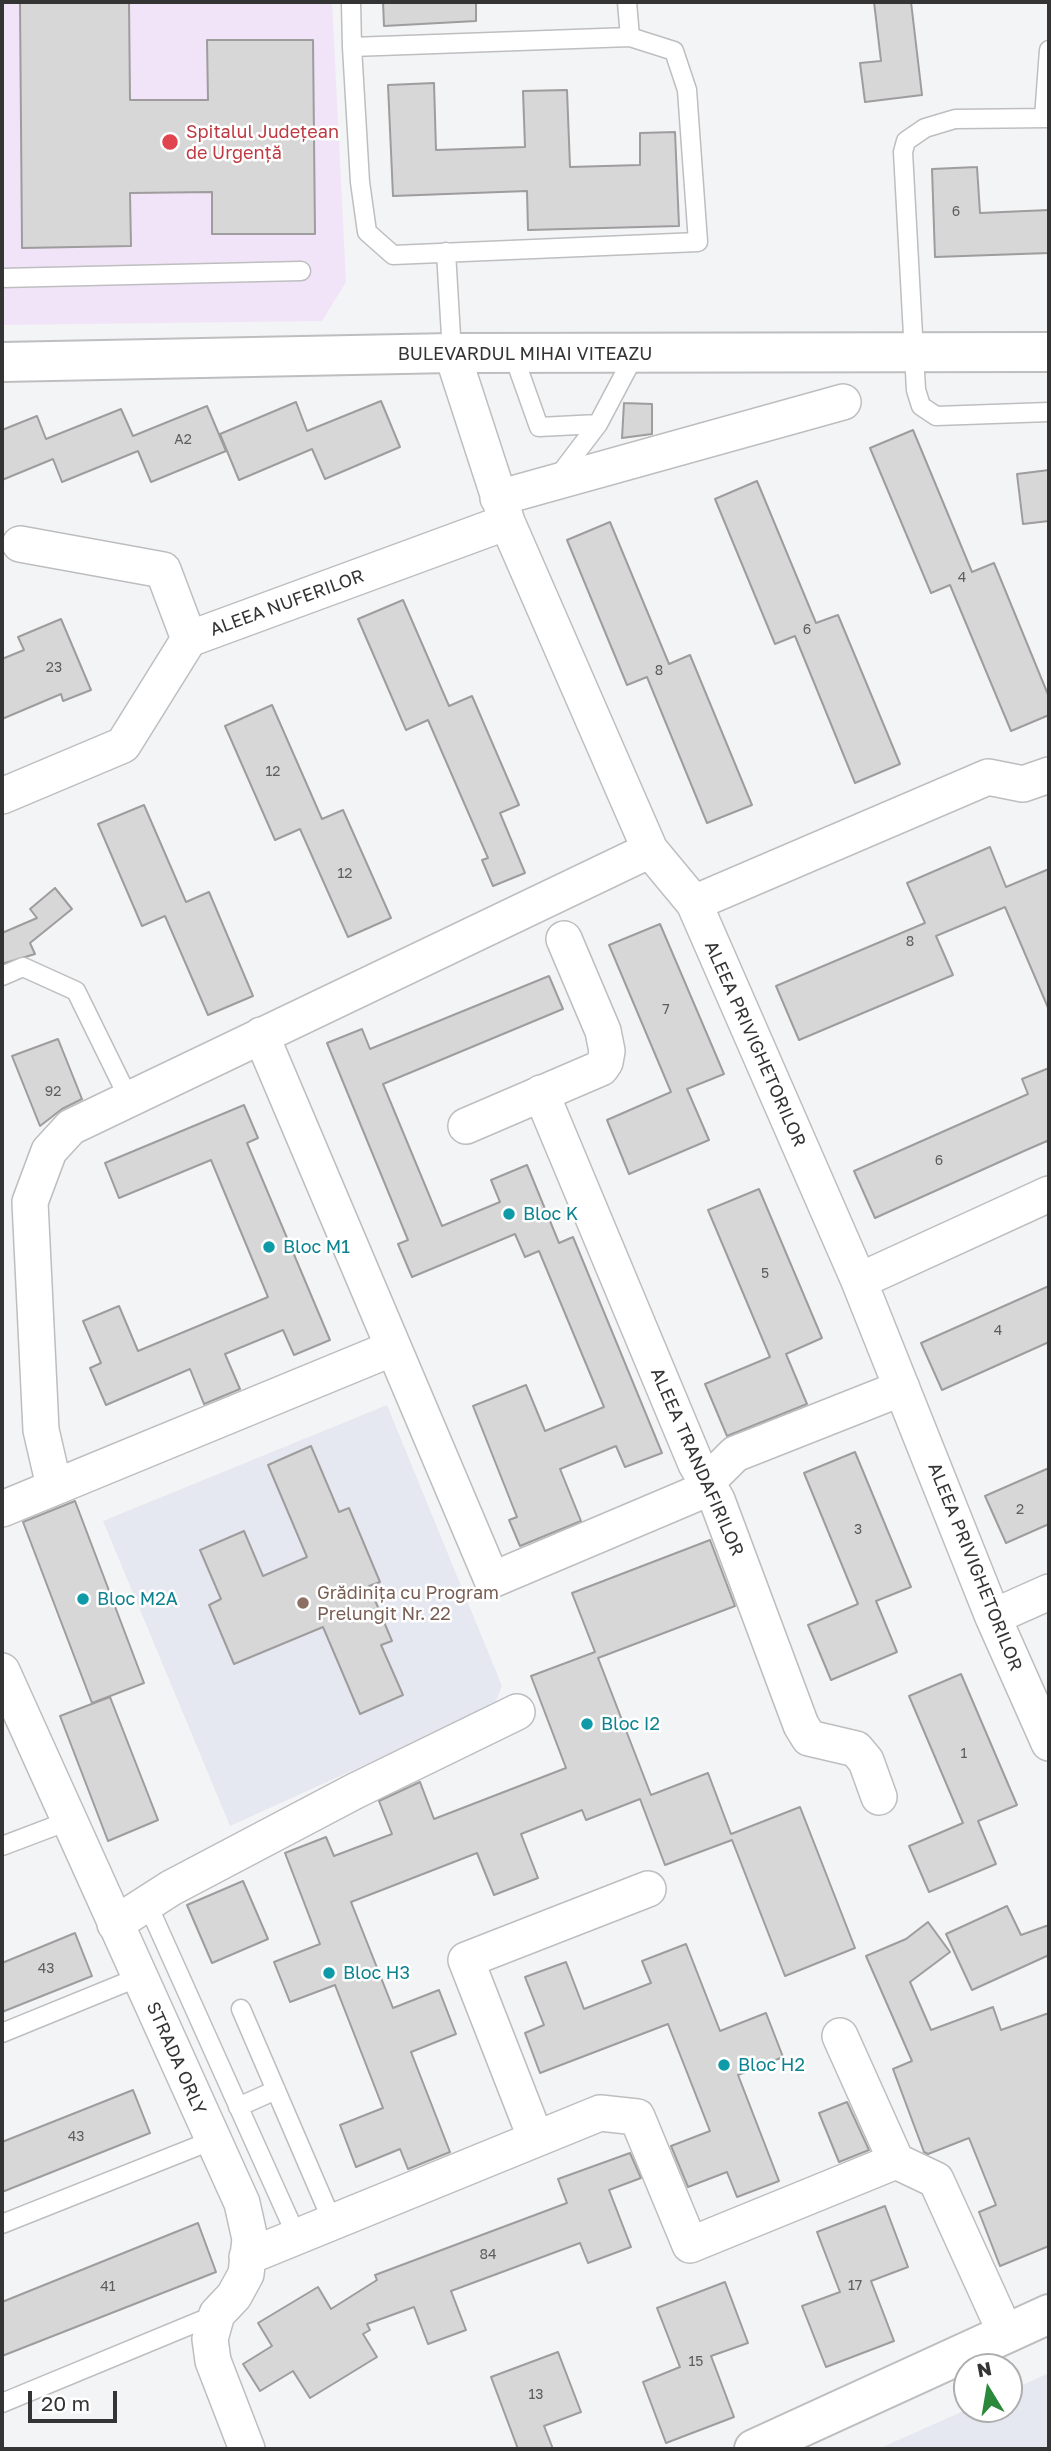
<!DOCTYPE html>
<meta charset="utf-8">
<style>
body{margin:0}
#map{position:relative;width:1051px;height:2451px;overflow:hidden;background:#f3f4f5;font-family:"Golos Text",sans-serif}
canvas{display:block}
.frame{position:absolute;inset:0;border:4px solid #343435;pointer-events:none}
.north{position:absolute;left:953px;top:2353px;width:70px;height:70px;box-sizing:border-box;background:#fff;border:2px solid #aeaeae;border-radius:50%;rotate:349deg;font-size:19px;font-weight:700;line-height:28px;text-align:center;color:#343435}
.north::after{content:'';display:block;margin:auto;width:24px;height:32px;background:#2c883a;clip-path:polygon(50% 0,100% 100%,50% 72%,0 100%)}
.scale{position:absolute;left:28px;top:2391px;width:89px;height:32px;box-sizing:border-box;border:4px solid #343435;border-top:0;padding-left:9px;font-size:21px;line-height:24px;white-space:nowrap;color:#343435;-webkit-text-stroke:5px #fff;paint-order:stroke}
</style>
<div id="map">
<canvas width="1051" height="2451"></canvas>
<div class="frame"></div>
<div class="north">N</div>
<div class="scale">20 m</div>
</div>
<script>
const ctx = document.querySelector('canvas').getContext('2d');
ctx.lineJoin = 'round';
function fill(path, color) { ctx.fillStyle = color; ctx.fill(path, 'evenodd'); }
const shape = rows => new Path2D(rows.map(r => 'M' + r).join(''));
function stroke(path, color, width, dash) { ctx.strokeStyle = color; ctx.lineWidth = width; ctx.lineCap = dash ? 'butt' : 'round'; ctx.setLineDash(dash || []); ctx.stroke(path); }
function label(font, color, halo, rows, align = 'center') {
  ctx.font = font + ' "Golos Text",sans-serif'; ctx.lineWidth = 5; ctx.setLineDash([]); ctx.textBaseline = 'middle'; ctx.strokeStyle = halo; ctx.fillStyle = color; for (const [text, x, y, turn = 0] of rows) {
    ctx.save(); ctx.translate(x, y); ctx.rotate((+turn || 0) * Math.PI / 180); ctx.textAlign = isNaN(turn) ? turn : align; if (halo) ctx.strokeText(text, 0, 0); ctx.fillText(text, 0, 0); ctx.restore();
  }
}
fill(shape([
 [387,1405,502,1686,494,1706,230,1826,103,1521],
 [1049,2373,1049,2449,878,2449,968,2409,1009,2409,1009,2391]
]), '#e6e8f1');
fill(shape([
 [2,2,332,2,346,282,322,321,2,325]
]), '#f2e4f8');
const building = shape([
 [20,2,129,2,130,100,208,100,207,40,313,40,315,234,212,234,212,192,130,193,131,246,22,248,20,2],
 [383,2,476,2,476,21,384,26,383,2],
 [874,2,911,2,922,95,865,102,860,63,881,61,874,2],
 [434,83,436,150,525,147,523,91,567,90,570,167,640,165,640,133,675,132,679,226,528,230,527,191,393,196,388,85,434,83],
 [977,167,980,213,1049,210,1049,253,935,257,932,169,977,167],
 [381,401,400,447,325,479,312,449,239,480,220,434,296,402,307,431,381,401],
 [624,403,652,404,652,434,622,438,624,403],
 [207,406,226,451,151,482,138,451,62,482,53,459,2,480,2,430,37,416,46,439,121,409,133,436,207,406],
 [913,430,972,572,994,563,1049,697,1049,715,1011,731,950,585,931,593,870,448,913,430],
 [1049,470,1049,521,1023,524,1017,474,1049,470],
 [757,481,816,623,838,615,900,764,855,783,795,636,775,644,715,499,757,481],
 [610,522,669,664,690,655,752,805,707,823,647,677,627,685,567,540,610,522],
 [403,600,449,706,472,696,519,805,500,813,525,873,493,886,482,860,488,858,428,720,406,730,358,619,403,600],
 [61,619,91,690,63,701,61,694,2,719,2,659,24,650,18,637,61,619],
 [272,705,322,819,343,810,391,918,348,937,300,829,275,840,225,726,272,705],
 [144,805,186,902,209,892,253,996,208,1015,165,916,142,926,98,824,144,805],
 [990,847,1006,887,1049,869,1049,1010,1005,907,936,936,953,975,799,1040,776,986,925,923,907,883,990,847],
 [55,888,72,909,30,943,35,954,2,964,2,933,37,918,30,909,55,888],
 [660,924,724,1074,687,1089,709,1140,629,1174,607,1120,671,1092,609,945,660,924],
 [549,976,563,1009,383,1084,442,1226,500,1202,491,1180,527,1165,559,1243,573,1237,662,1453,625,1467,616,1446,560,1469,581,1521,520,1546,509,1520,517,1517,473,1406,526,1385,545,1431,604,1407,539,1251,525,1257,515,1234,412,1277,398,1244,408,1240,327,1043,362,1029,370,1049,549,976],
 [58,1039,82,1099,62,1109,40,1126,12,1056,58,1039],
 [1049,1068,1049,1145,1047,1141,1024,1151,875,1218,854,1171,1028,1094,1022,1079,1049,1068],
 [244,1105,258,1138,247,1143,330,1340,294,1355,283,1330,225,1354,240,1389,204,1404,190,1369,106,1405,90,1368,101,1363,83,1321,119,1306,138,1351,268,1297,211,1160,119,1198,105,1163,244,1105],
 [759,1189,822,1338,786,1354,807,1404,727,1436,705,1384,770,1357,708,1210,759,1189],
 [1049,1286,1049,1342,942,1390,921,1343,1049,1286],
 [311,1446,339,1512,349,1508,380,1582,369,1586,392,1641,381,1645,403,1695,360,1714,323,1627,234,1664,209,1605,221,1599,200,1550,244,1531,263,1576,307,1557,268,1465,311,1446],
 [855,1452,911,1587,876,1601,897,1652,831,1680,808,1625,858,1604,804,1473,855,1452],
 [1049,1468,1049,1524,1006,1543,985,1496,1049,1468],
 [75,1501,144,1683,92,1703,23,1522,75,1501],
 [710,1540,735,1606,598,1658,651,1795,708,1773,731,1834,800,1807,855,1948,785,1976,732,1840,665,1865,640,1799,586,1820,582,1810,521,1834,538,1878,494,1895,477,1853,351,1902,393,2008,439,1990,456,2034,411,2052,450,2152,408,2169,400,2149,356,2167,340,2125,383,2108,335,1985,290,2002,274,1962,320,1944,285,1853,326,1837,334,1856,392,1834,379,1801,420,1782,434,1819,566,1768,531,1676,595,1652,572,1593,710,1540],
 [961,1674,1017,1805,978,1821,996,1864,929,1892,909,1846,963,1823,909,1696,961,1674],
 [110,1697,158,1820,108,1841,60,1716,110,1697],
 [243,1881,268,1939,212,1963,187,1905,243,1881],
 [1007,1906,1021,1935,1049,1925,1049,1955,972,1990,946,1934,1007,1906],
 [928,1922,950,1952,910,1982,931,2030,993,2007,1001,2030,1049,2013,1049,2246,1000,2266,979,2212,996,2205,969,2138,928,2154,924,2152,893,2069,912,2061,866,1956,906,1939,928,1922],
 [75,1933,92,1976,2,2012,2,1963,75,1933],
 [686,1944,720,2031,766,2013,783,2057,738,2075,779,2181,737,2197,727,2172,688,2187,671,2146,710,2131,668,2024,540,2073,525,2033,544,2025,525,1977,566,1962,584,2009,651,1983,642,1961,686,1944],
 [133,2090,150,2133,2,2192,2,2142,133,2090],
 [847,2102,869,2150,839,2162,819,2113,847,2102],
 [630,2153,641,2178,609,2190,631,2247,588,2263,580,2243,451,2291,466,2330,428,2344,414,2307,367,2324,370,2330,363,2334,377,2357,310,2398,293,2371,260,2391,243,2364,272,2346,258,2323,318,2287,331,2309,377,2280,375,2275,567,2203,558,2179,630,2153],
 [885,2206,908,2267,871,2281,894,2341,826,2367,802,2306,840,2292,817,2232,885,2206],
 [198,2223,216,2272,2,2356,2,2302,198,2223],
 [725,2282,748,2343,711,2356,734,2417,666,2443,643,2382,680,2367,657,2308,725,2282],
 [558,2352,581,2412,544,2426,553,2449,518,2449,491,2377,558,2352]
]);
fill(building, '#d8d7d8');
stroke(building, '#9e9c9d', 2);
const lane = shape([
 [351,2,352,47,360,182,367,232,393,255,698,242,687,90,674,51,630,37,352,47],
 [627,2,630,37],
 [1044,118,1049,50],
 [1049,118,955,119,925,128,906,141,903,152,916,390,921,406,936,416,1049,412],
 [446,252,452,353],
 [2,278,301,271],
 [513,354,539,427,598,424],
 [557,478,598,424,635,354],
 [2,976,23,967,76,991,130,1101],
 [2,1846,68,1821],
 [147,1903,297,2237],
 [241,2009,333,2223],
 [2,2033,139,1977],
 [238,2107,276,2090],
 [2,2224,213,2140],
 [2,2403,217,2314]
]);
const street = shape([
 [452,353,507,522,650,850,694,903,859,1281,993,1617,1049,1743],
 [498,498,843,402],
 [20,544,163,570,189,639],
 [2,796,123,745,189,639,507,522],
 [694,903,988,777,1023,784,1049,775],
 [261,1035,492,1580,695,1494,735,1454,902,1388],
 [541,1093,696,1464,717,1500,801,1725,809,1738,856,1749,866,1761,879,1797],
 [466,1126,601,1068,605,1062,607,1051,603,1031,564,939],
 [859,1281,1049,1194],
 [54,1486,41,1430,30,1202,49,1151,71,1127,650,850],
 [2,1509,393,1348],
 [993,1617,1049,1592],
 [2,1671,242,2203,250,2239,246,2274,234,2296,217,2314,210,2339,213,2361,247,2449],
 [115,1924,171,1888,355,1791,517,1712],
 [840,2036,896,2161],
 [536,2139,466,1960,648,1889],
 [247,2257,600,2113,637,2117,690,2245,896,2161,936,2180,1006,2334]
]);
const secondary = shape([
 [2,362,452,353,1049,352],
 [754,2449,1049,2314]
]);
stroke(lane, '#bebec0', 21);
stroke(street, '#bebec0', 38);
stroke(secondary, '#bebec0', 42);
stroke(lane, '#fff', 18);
stroke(street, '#fff', 35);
stroke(secondary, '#fff', 38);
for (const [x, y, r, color] of [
 [170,142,9,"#e0444e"],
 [509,1214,7,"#0f9aa8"],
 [269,1247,7,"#0f9aa8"],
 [83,1599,7,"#0f9aa8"],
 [303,1603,7,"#8d6e63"],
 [587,1724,7,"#0f9aa8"],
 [329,1973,7,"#0f9aa8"],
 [724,2065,7,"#0f9aa8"]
]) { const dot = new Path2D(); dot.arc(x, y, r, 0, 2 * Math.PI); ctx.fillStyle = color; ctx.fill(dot); stroke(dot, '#fff', 2.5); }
label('14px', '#5d5d5e', null, [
 ["6",956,212],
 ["A2",183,440],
 ["4",962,578],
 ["6",807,630],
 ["23",54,668],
 ["8",659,671],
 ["12",273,772],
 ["12",345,874],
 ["8",910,942],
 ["7",666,1010],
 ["92",53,1092],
 ["6",939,1161],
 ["5",765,1274],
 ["4",998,1331],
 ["2",1020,1510],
 ["3",858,1530],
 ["1",964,1754],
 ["43",46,1969],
 ["43",76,2137],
 ["84",488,2255],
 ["17",855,2286],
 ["41",108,2287],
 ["15",696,2362],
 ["13",536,2395]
]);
label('18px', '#be3a42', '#fff', [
 ["Spitalul Județean",186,132],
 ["de Urgență",186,153]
], 'left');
label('18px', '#343435', '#fff', [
 ["BULEVARDUL MIHAI VITEAZU",525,354],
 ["ALEEA NUFERILOR",287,603,-20],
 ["ALEEA PRIVIGHETORILOR",755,1044,66],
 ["ALEEA TRANDAFIRILOR",697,1462,66],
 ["ALEEA PRIVIGHETORILOR",975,1567,68],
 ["STRADA ORLY",176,2058,66]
]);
label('18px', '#0d838f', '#fff', [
 ["Bloc K",523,1214],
 ["Bloc M1",283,1247],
 ["Bloc M2A",97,1599],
 ["Bloc I2",601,1724],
 ["Bloc H3",343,1973],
 ["Bloc H2",738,2065]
], 'left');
label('18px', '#785e54', '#fff', [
 ["Grădinița cu Program",317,1593],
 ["Prelungit Nr. 22",317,1614]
], 'left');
</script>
